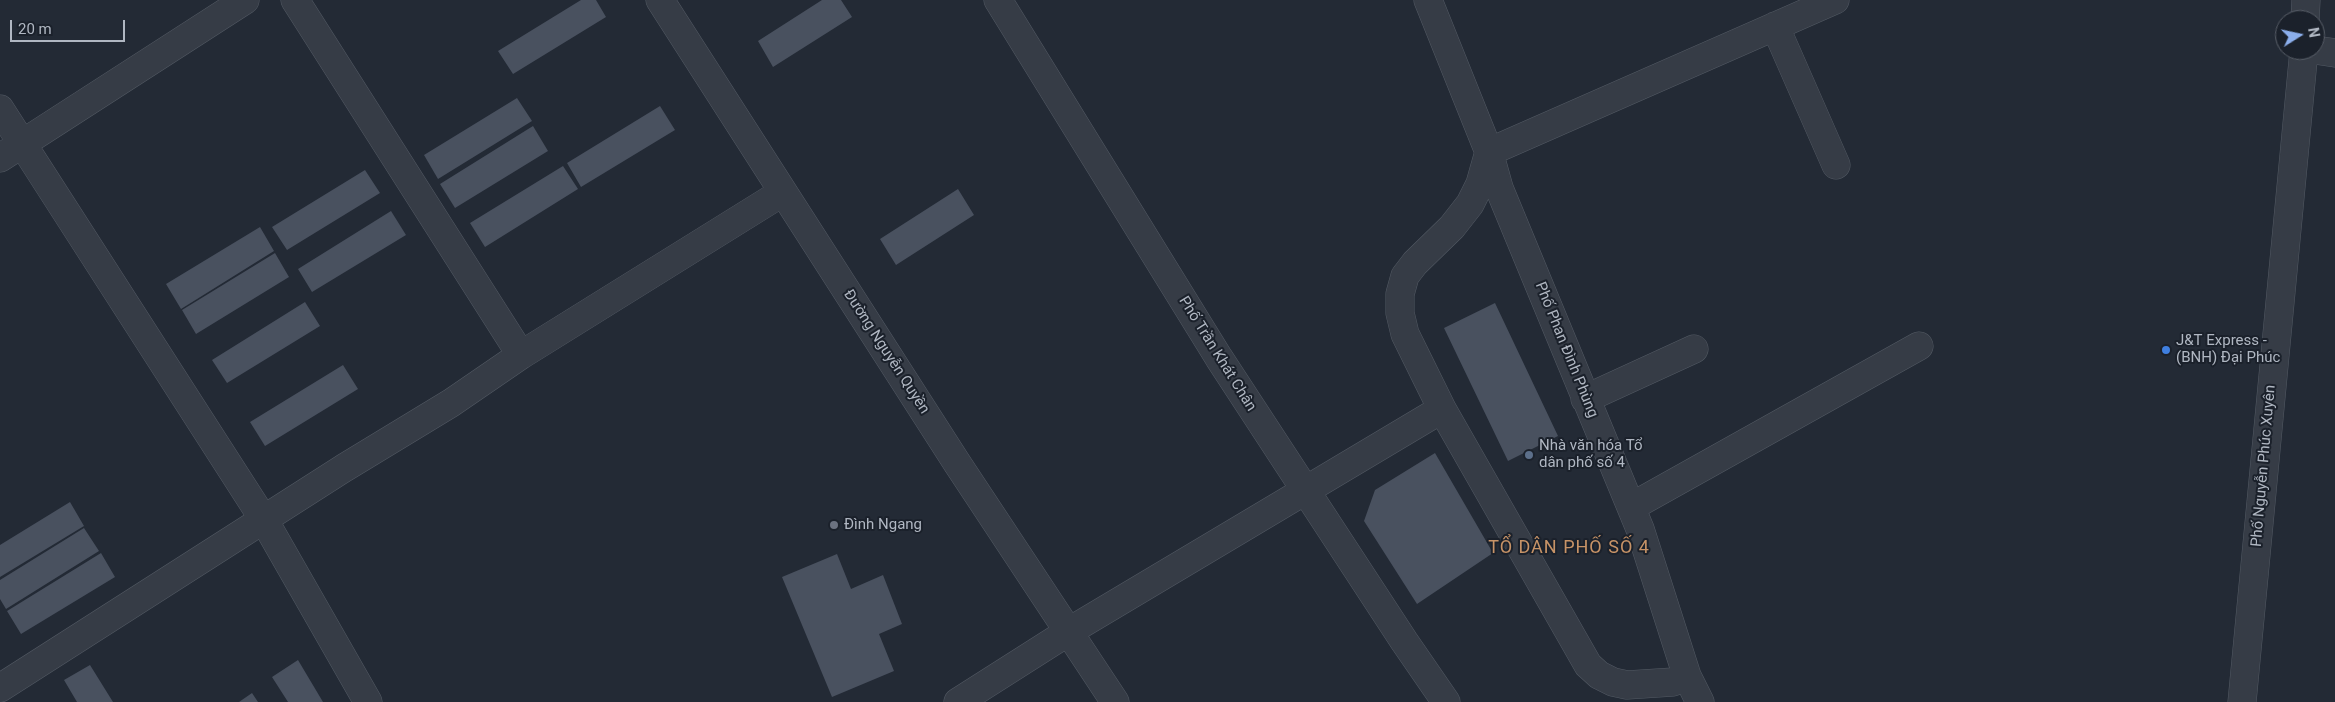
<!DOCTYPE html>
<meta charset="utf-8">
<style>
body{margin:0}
#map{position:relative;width:2335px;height:702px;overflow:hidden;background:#232a35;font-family:Roboto,sans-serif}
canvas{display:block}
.north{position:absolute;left:2275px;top:10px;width:50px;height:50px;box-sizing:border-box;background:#1b212b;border:1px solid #575d67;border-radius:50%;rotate:80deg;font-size:14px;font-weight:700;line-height:20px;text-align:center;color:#b0b7c2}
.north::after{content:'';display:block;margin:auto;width:18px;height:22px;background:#8cafec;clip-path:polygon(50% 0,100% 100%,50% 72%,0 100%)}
.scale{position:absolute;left:10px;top:20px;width:115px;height:22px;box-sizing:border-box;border:2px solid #b0b7c2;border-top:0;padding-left:6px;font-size:15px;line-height:18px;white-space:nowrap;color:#b0b7c2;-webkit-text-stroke:4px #1b212b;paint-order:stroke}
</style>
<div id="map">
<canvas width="2335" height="702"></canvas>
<div class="north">N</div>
<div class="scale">20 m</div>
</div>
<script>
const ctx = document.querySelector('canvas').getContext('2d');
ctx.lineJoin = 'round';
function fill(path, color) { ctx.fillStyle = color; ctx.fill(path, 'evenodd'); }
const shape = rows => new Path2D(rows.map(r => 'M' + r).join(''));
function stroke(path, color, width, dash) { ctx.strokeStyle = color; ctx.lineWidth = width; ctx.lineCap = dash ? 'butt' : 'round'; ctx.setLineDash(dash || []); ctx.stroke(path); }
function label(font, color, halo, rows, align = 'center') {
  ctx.font = font + ' Roboto,sans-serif'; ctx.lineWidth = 4; ctx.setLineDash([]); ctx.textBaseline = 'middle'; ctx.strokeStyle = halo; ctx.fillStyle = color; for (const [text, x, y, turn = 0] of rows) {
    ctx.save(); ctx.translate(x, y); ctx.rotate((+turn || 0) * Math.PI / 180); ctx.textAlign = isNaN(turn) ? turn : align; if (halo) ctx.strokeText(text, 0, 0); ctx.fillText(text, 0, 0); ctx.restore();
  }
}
fill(shape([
 [581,0,596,0,606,17,513,74,498,51],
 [822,0,841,0,852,17,773,67,758,41],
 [517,98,532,121,438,179,424,155],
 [660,106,675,130,581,187,567,163],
 [533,126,548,151,455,208,440,184],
 [563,166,578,189,485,247,470,223],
 [365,170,380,193,287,250,272,227],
 [958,189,974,215,896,265,880,239],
 [391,211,406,235,312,292,298,269],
 [260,227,274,251,181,309,166,284],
 [275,253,289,277,196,334,182,310],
 [305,302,320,326,227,383,212,360],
 [1495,303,1558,436,1508,461,1444,328],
 [343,365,358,389,265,446,250,422],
 [1435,453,1493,553,1417,604,1364,521,1375,490],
 [70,502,84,526,0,577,0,545],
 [84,528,99,551,6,609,0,599,0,580],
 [101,553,115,577,21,634,7,611],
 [837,554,851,589,883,575,902,624,879,634,894,671,832,697,782,577],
 [298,660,323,702,288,702,272,677],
 [90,665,113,702,77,702,64,680],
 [252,693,258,702,239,702]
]), '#49515f');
const minor = shape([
 [295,0,521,355],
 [660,0,957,463,1115,702],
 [998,0,1219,358,1404,641,1446,702],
 [1428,0,1489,152,1499,188,1640,529,1687,676,1700,702],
 [2305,20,2306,0],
 [1775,26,1836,165],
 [2315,50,2335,53],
 [0,109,264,520,368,702],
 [0,158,245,0],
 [1585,399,1694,349],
 [1631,507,1919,346],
 [1687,676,1673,682,1627,685,1613,682,1599,675,1588,665,1442,409,1405,334,1400,313,1400,294,1405,276,1415,263,1452,227,1470,204,1480,184,1489,152,1835,0],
 [0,688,344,468,451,403,521,355,783,192],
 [958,702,1068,632,1442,409],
 [2242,702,2304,50]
]);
stroke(minor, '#535a64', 29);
stroke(minor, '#363c46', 28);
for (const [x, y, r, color] of [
 [2166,350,5,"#3f7fe0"],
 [1529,455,5,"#5c6f8a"],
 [834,525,5,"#6b7280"]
]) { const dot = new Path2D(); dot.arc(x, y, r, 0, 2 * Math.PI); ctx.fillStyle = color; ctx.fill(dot); stroke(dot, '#1b212b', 2); }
label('15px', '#b0b7c2', '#1b212b', [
 ["J&T Express -",2176,341],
 ["(BNH) Đại Phúc",2176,358],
 ["Nhà văn hóa Tổ",1539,446],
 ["dân phố số 4",1539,463],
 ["Đình Ngang",844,525]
], 'left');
label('15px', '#b0b7c2', '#1b212b', [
 ["Phố Phan Đình Phùng",1566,350,68],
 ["Đường Nguyễn Quyền",886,352,57],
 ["Phố Trần Khát Chân",1217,354,58],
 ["Phố Nguyễn Phúc Xuyên",2264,466,-85]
]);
ctx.letterSpacing = '1px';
label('18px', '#c79367', '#1b212b', [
 ["TỔ DÂN PHỐ SỐ 4",1569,548]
]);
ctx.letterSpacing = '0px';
</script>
